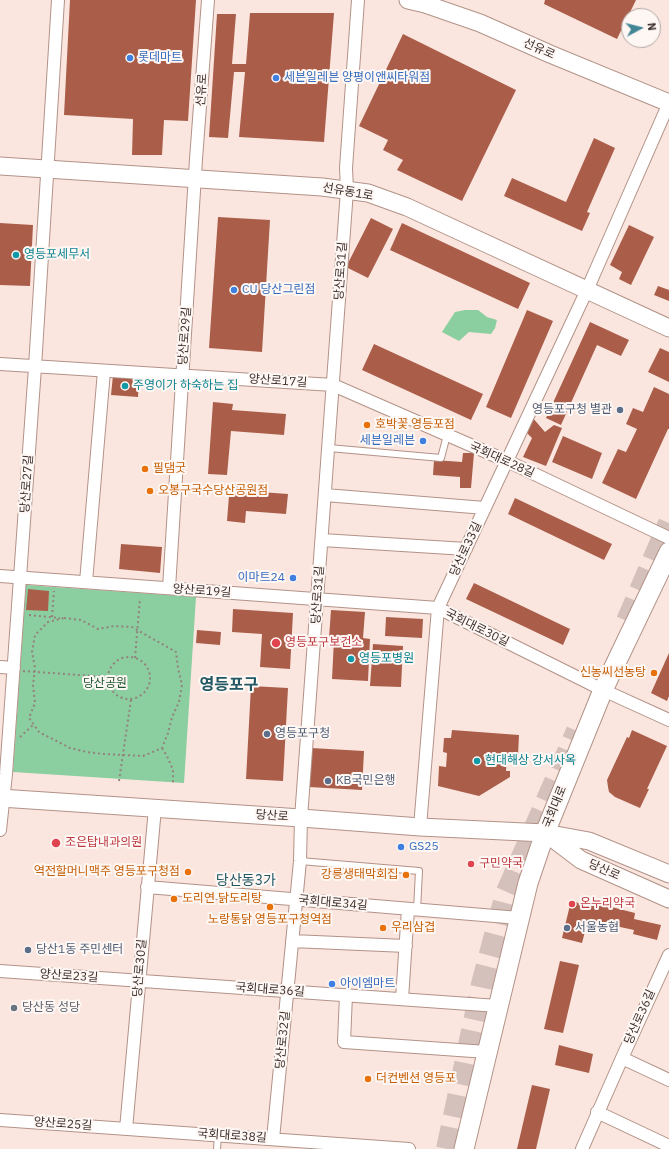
<!DOCTYPE html>
<meta charset="utf-8">
<style>
body{margin:0}
#map{position:relative;width:669px;height:1149px;overflow:hidden;background:#fbe6df;font-family:"IBM Plex Sans",sans-serif}
canvas{display:block}
.north{position:absolute;left:621px;top:8px;width:40px;height:40px;box-sizing:border-box;background:#fef7f4;border:1px solid #b0a7a4;border-radius:50%;rotate:83deg;font-size:11px;font-weight:700;line-height:16px;text-align:center;color:#3c2f2b}
.north::after{content:'';display:block;margin:auto;width:14px;height:18px;background:#428595;clip-path:polygon(50% 0,100% 100%,50% 72%,0 100%)}
</style>
<div id="map">
<canvas width="669" height="1149"></canvas>
<div class="north">N</div>
</div>
<script>
const ctx = document.querySelector('canvas').getContext('2d');
ctx.lineJoin = 'round';
function fill(path, color) { ctx.fillStyle = color; ctx.fill(path, 'evenodd'); }
const shape = rows => new Path2D(rows.map(r => 'M' + r).join(''));
function stroke(path, color, width, dash) { ctx.strokeStyle = color; ctx.lineWidth = width; ctx.lineCap = dash ? 'butt' : 'round'; ctx.setLineDash(dash || []); ctx.stroke(path); }
function label(font, color, halo, rows, align = 'center') {
  ctx.font = font + ' "IBM Plex Sans","Noto Sans KR",sans-serif'; ctx.lineWidth = 4; ctx.setLineDash([]); ctx.textBaseline = 'middle'; ctx.strokeStyle = halo; ctx.fillStyle = color; for (const [text, x, y, turn = 0] of rows) {
    ctx.save(); ctx.translate(x, y); ctx.rotate((+turn || 0) * Math.PI / 180); ctx.textAlign = isNaN(turn) ? turn : align; if (halo) ctx.strokeText(text, 0, 0); ctx.fillText(text, 0, 0); ctx.restore();
  }
}
fill(shape([
 [465,310,478,310,487,317,497,320,495,328,491,334,469,332,459,341,442,332,455,312],
 [26,585,196,597,184,783,13,772]
]), '#8bce9f');
fill(shape([
 [70,0,196,0,188,121,164,120,162,155,132,155,133,119,64,115],
 [545,0,636,0,617,39,544,4],
 [250,13,334,13,324,142,239,137,245,72,234,72,228,138,209,137,217,14,236,14,232,64,246,64],
 [403,34,516,90,462,201,397,170,403,160,383,150,388,140,359,126],
 [594,138,615,148,587,212,590,213,582,231,504,196,512,178,566,202],
 [218,217,270,220,262,352,209,348],
 [371,218,393,229,368,278,346,267],
 [0,223,33,225,30,286,0,285],
 [402,223,530,283,518,309,390,250],
 [629,225,654,237,631,285,619,279,622,272,610,265],
 [658,286,669,290,669,301,654,295],
 [527,310,553,321,511,418,486,407],
 [590,322,629,340,621,356,597,345,561,425,546,418],
 [374,344,483,394,471,420,362,370],
 [660,348,669,352,669,382,648,372],
 [113,375,139,377,138,397,111,395],
 [654,387,669,394,669,429,668,429,636,499,602,483,618,449,626,452,637,429,626,424,633,408,643,412],
 [213,402,233,404,232,410,286,414,284,435,231,431,227,475,208,474],
 [532,417,545,432,554,425,562,428,546,466,523,457,532,438,525,431],
 [563,436,602,453,592,479,552,462],
 [463,453,474,453,471,488,460,488,460,477,433,475,434,460,462,462],
 [230,483,248,484,247,491,288,494,286,514,246,511,245,523,227,521],
 [515,498,612,544,604,560,508,514],
 [121,544,162,547,160,573,119,569],
 [474,583,570,629,563,645,466,599],
 [28,589,49,591,48,611,26,610],
 [233,609,293,613,290,669,260,667,262,634,232,632],
 [331,610,365,612,363,638,370,639,368,681,332,679,334,639,329,638],
 [386,617,423,619,422,638,385,636],
 [197,630,221,632,220,645,196,643],
 [373,644,403,646,401,687,370,686],
 [669,653,669,696,667,701,651,693],
 [251,686,288,688,283,781,246,779],
 [452,730,519,735,518,756,507,756,506,771,510,771,510,777,479,796,438,786,439,766,446,767,447,753,443,752,444,738,451,738],
 [632,730,667,746,647,789,649,789,640,808,615,797,609,792,608,787,607,780,627,737,629,738],
 [311,748,364,751,362,790,309,787],
 [571,901,591,906,592,902,635,913,634,919,661,925,657,940,633,934,634,930,592,921,591,925,587,924,582,943,562,938],
 [560,961,579,965,563,1033,544,1029],
 [559,1045,593,1054,589,1073,555,1065],
 [532,1085,550,1089,536,1149,517,1149]
]), '#aa5e4a');
stroke(shape([
 [627,621,669,523],
 [447,1149,482,984,506,894,577,731]
]), '#d5c1bb', 22, [22, 11]);
const lane = shape([
 [329,448,441,458,447,435],
 [300,861,419,871,417,910],
 [217,1149,218,1135]
]);
const street = shape([
 [0,364,333,385,507,461,669,538],
 [325,495,485,508],
 [322,540,466,549],
 [0,576,438,608,603,690,669,720],
 [86,582,104,371],
 [169,588,196,159,208,0],
 [0,667,14,668],
 [420,827,438,608,587,290,669,103],
 [0,830,6,774,35,367,58,0],
 [147,887,519,918],
 [292,941,406,946],
 [0,971,498,1006],
 [346,995,344,1042,487,1052],
 [402,999,408,909],
 [622,1058,669,1080],
 [597,1112,669,1146],
 [0,1120,409,1149],
 [126,1129,155,808],
 [273,1139,300,861,301,818,347,190,346,168,358,0],
 [582,1149,622,1058,669,955]
]);
const secondary = shape([
 [408,0,425,4,480,23,550,54,669,103],
 [0,166,322,187,368,193,407,207,669,328],
 [0,798,301,818,420,827,545,833,589,841,669,874],
 [548,835,581,860,669,899]
]);
const primary = shape([
 [464,1149,528,883,545,833,603,690,669,552]
]);
stroke(lane, '#b29287', 8);
stroke(street, '#b29287', 14);
stroke(secondary, '#b29287', 19);
stroke(primary, '#b29287', 21);
stroke(shape([
 [29,615,60,618],
 [52,617,54,591],
 [64,618,81,620,98,629,114,626,132,627,176,652,178,668,182,685,179,702,172,717,168,733,162,748,143,756,103,754,87,752,70,748,39,732,29,718,35,703,33,685,35,668,32,652,35,635,48,622,64,618],
 '108 678a21 21 0 1 1 42 0a21 21 0 1 1-42 0Z',
 [135,658,140,598],
 [23,671,108,677],
 [20,737,33,725],
 [162,748,167,756,173,770,173,785],
 [119,781,131,700]
]), '#93827d', 2, [2, 3]);
stroke(lane, '#fff', 6);
stroke(street, '#fff', 12);
stroke(secondary, '#fff', 17);
stroke(primary, '#fff', 19);
for (const [x, y, r, color] of [
 [130,58,4,"#3f7fe0"],
 [276,78,4,"#3f7fe0"],
 [16,255,4,"#0f9aa8"],
 [234,290,4,"#3f7fe0"],
 [125,386,4,"#0f9aa8"],
 [620,410,4,"#5c6f8a"],
 [367,425,4,"#e8710a"],
 [423,441,4,"#3f7fe0"],
 [145,469,4,"#e8710a"],
 [150,491,4,"#e8710a"],
 [293,578,4,"#3f7fe0"],
 [276,643,5,"#e0444e"],
 [351,659,4,"#0f9aa8"],
 [654,673,4,"#e8710a"],
 [267,734,4,"#5c6f8a"],
 [477,761,4,"#0f9aa8"],
 [328,781,4,"#5c6f8a"],
 [56,843,5,"#e0444e"],
 [401,847,4,"#3f7fe0"],
 [471,864,4,"#e0444e"],
 [188,872,4,"#e8710a"],
 [406,875,4,"#e8710a"],
 [174,899,4,"#e8710a"],
 [572,904,4,"#e0444e"],
 [270,907,4,"#e8710a"],
 [383,928,4,"#e8710a"],
 [567,928,4,"#5c6f8a"],
 [28,950,4,"#5c6f8a"],
 [332,984,4,"#3f7fe0"],
 [14,1008,4,"#6b7280"],
 [368,1079,4,"#e8710a"]
]) { const dot = new Path2D(); dot.arc(x, y, r, 0, 2 * Math.PI); ctx.fillStyle = color; ctx.fill(dot); stroke(dot, '#fef7f4', 1.5); }
label('12px', '#3c2f2b', '#fef7f4', [
 ["선유로",539,49,24],
 ["선유로",202,90,-86],
 ["선유동1로",348,192,10],
 ["당산로31길",341,271,-86],
 ["당산로29길",185,336,-86],
 ["양산로17길",278,381,4],
 ["국회대로28길",502,460,24],
 ["당산로27길",27,484,-86],
 ["당산로33길",466,549,-65],
 ["양산로19길",202,591,4],
 ["당산로31길",318,595,-86],
 ["국회대로30길",477,628,26],
 ["국회대로",555,807,-68],
 ["당산로",272,816,4],
 ["당산로",604,870,24],
 ["국회대로34길",333,903,5],
 ["당산로30길",140,968,-85],
 ["양산로23길",69,976,4],
 ["국회대로36길",270,990,4],
 ["당산로36길",640,1017,-66],
 ["당산로32길",283,1040,-84],
 ["양산로25길",63,1124,4],
 ["국회대로38길",232,1136,4]
]);
label('12px', '#366cbe', '#fef7f4', [
 ["롯데마트",138,58],
 ["세븐일레븐 양평이앤씨타워점",284,78],
 ["CU 당산그린점",242,290],
 ["세븐일레븐",415,441,"right"],
 ["이마트24",285,578,"right"],
 ["GS25",409,847],
 ["아이엠마트",340,984]
], 'left');
label('12px', '#0d838f', '#fef7f4', [
 ["영등포세무서",24,255],
 ["주영이가 하숙하는 집",133,386],
 ["영등포병원",359,659],
 ["현대해상 강서사옥",485,761]
], 'left');
label('12px', '#4e5e75', '#fef7f4', [
 ["영등포구청 별관",612,410,"right"],
 ["영등포구청",275,734],
 ["KB국민은행",336,781],
 ["서울농협",575,928],
 ["당산1동 주민센터",36,950]
], 'left');
label('12px', '#c56008', '#fef7f4', [
 ["호박꽃 영등포점",375,425],
 ["필댐굿",153,469],
 ["오봉구국수당산공원점",158,491],
 ["신농씨선농탕",646,673,"right"],
 ["역전할머니맥주 영등포구청점",180,872,"right"],
 ["강릉생태막회집",398,875,"right"],
 ["도리연 닭도리탕",182,899],
 ["노랑통닭 영등포구청역점",270,920,"center"],
 ["우리삼겹",391,928],
 ["더컨벤션 영등포",376,1079]
], 'left');
label('12px', '#be3a42', '#fef7f4', [
 ["영등포구보건소",285,643],
 ["조은탑내과의원",65,843],
 ["구민약국",479,864],
 ["온누리약국",580,904]
], 'left');
label('12px', '#205634', '#fef7f4', [
 ["당산공원",105,684]
]);
label('12px', '#5b616d', '#fef7f4', [
 ["당산동 성당",22,1008]
], 'left');
label('14px', '#215864', '#fef7f4', [
 ["당산동3가",246,881]
]);
label('bold 16px', '#215864', '#fef7f4', [
 ["영등포구",229,685]
]);
</script>
